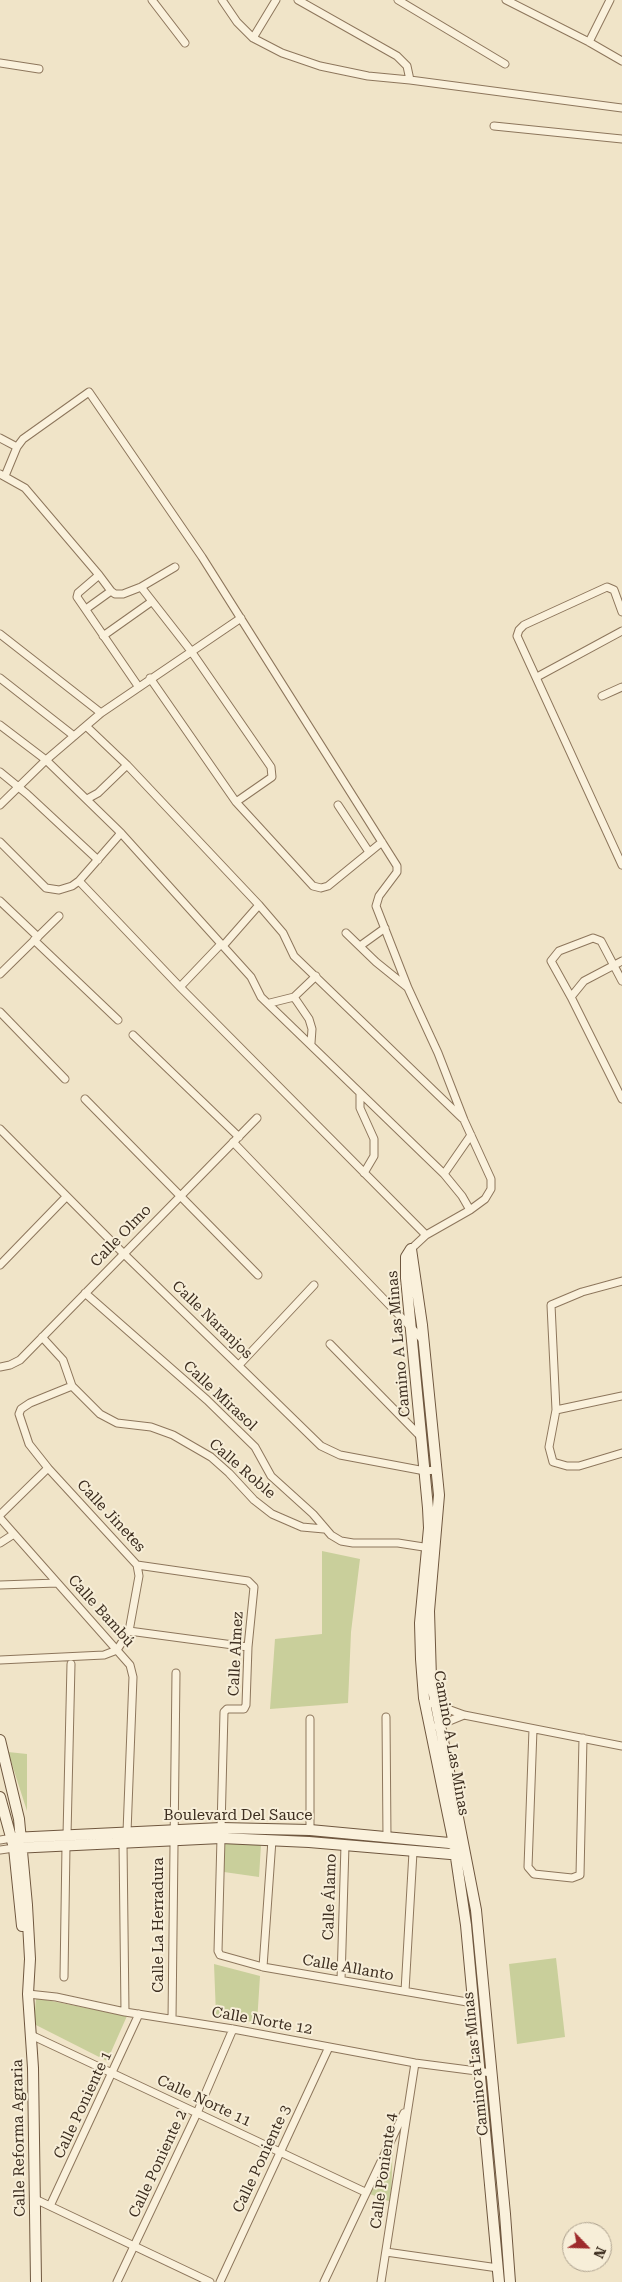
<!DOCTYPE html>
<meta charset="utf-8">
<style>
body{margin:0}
#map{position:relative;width:622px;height:2282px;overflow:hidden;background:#f0e4c8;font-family:"Roboto Serif",serif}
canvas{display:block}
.north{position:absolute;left:562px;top:2222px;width:50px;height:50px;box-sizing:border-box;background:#f7eed8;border:1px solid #ada18e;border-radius:50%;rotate:114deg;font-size:14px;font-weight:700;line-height:20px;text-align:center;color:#3d2e20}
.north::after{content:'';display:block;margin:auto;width:18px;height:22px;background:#9e2a2b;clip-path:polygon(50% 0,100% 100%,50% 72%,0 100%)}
</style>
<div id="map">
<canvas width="622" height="2282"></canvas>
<div class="north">N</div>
</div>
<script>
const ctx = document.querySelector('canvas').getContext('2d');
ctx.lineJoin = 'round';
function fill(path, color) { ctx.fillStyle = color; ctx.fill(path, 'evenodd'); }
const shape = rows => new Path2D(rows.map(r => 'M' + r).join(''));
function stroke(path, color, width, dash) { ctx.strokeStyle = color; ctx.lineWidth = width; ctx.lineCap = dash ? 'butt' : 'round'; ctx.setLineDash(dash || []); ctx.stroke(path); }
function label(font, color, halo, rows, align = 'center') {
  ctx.font = font + ' "Roboto Serif",serif'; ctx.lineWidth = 4; ctx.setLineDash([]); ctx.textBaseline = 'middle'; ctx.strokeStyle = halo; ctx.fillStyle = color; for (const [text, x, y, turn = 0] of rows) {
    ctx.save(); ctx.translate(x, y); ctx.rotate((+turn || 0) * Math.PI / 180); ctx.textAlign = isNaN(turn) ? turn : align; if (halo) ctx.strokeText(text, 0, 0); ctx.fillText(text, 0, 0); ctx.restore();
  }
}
fill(shape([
 [322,1551,360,1559,351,1632,348,1703,270,1709,275,1639,322,1634],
 [8,1752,27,1754,27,1811],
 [224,1839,261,1845,259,1877,224,1872],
 [556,1958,565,2037,517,2044,509,1964],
 [214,1964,260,1976,257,2023,216,2015],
 [36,1998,127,2016,107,2061,34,2024],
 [393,2140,391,2202,370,2194]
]), '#c9cf9b');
const street = shape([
 [152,0,185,43],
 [222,0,237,22,253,38,282,53,320,66,368,76,410,80,622,108],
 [298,0,397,56,407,66,410,80],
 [398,0,505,64],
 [506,0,589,42,622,61],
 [253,38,276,0],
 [589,42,610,0],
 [0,63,39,69],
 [494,126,622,139],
 [0,438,17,447],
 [0,474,25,488,99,575,111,591,115,594,123,594,141,587,175,567],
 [5,476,17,447,23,439,89,392,202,557,397,866,397,872,379,896,376,906,408,988,438,1053,464,1120,491,1179,491,1189,485,1199,470,1210,426,1235,411,1249],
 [99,575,78,593,77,597,138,686],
 [141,587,191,651,271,767,272,777,236,802],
 [86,609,111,591],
 [622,612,614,590,607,587,524,625,519,630,517,636,622,865],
 [0,634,101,713],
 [103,636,151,602],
 [537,677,622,631],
 [0,678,74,736],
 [150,678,236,802,313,886,321,888,328,886,382,842],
 [602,696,622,687],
 [0,725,46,760,121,833,251,977,261,997,444,1174,462,1196,470,1210],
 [86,726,127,765,259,905,283,933,294,956,462,1118],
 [0,772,27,794,98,860],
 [87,799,98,793,127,765],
 [0,805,46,760,101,713,241,618],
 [338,805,369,852],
 [0,842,46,888,59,890,72,886,79,881,121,833],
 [79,881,180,987,426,1235],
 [0,901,38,937],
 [346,933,376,962,407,987],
 [34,940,118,1020],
 [223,946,259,905],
 [360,946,385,928],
 [622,961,584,981,571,997,622,1099],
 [0,974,59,916],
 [180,987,221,944],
 [571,997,551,961,559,951,593,938,601,941,622,981],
 [270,1003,294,997],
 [0,1012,65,1079],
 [133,1035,239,1137],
 [311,1043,312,1029,309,1019,294,997,316,976],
 [360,1094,360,1108,374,1139,374,1156,364,1173],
 [85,1099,258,1275],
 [0,1129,123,1253,321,1446,340,1455,425,1471,436,1470],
 [233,1142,423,1340],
 [444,1174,471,1135],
 [0,1265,66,1197],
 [622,1281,582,1292,551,1305,556,1410,549,1447,553,1462,567,1466,579,1466,622,1453],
 [85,1293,207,1400,255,1447,271,1476,313,1514,331,1535,341,1541,353,1543,398,1543,430,1548],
 [42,1337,63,1360,72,1386,100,1414,117,1423,151,1427,173,1435,211,1457,229,1473,254,1500,272,1514,302,1527,324,1529],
 [330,1344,422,1438],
 [239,1365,314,1285],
 [0,1367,10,1365,20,1360,257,1118],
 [72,1386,30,1403,21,1409,19,1414,29,1444,48,1468,137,1565,248,1581,254,1587,248,1647,246,1705,244,1709,227,1709,224,1712,221,1828],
 [556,1410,622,1396],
 [0,1515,48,1468],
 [0,1518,130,1665,133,1677,127,1832],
 [0,1543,14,1534],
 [0,1585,57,1583],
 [129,1631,248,1647],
 [0,1660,104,1655,117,1650,129,1631,139,1576,137,1565],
 [426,1703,434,1704,464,1715,622,1746],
 [386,1717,387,1838],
 [437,1726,464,1715],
 [533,1729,528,1867,534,1874,572,1878,580,1875,583,1738],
 [310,1830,310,1719],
 [67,1835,71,1664],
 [221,1838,218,1951,220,1955,263,1967,473,2003],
 [0,1840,12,1838],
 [123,1843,125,2012],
 [0,1850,14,1848],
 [263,1967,272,1840],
 [64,1977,66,1846],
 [341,1980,345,1845],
 [405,1991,413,1852],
 [28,1994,56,1997,125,2012,233,2029,415,2063,492,2073],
 [172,2019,176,1673],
 [31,2035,365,2192],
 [35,2199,210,2282],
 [50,2206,139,2014],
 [386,2252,498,2268],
 [117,2282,197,2113,233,2029],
 [220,2282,329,2047],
 [324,2282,404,2113],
 [381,2282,415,2063]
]);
const secondary = shape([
 [411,1249,422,1325,439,1495,429,1611,431,1679,476,1910,505,2214,510,2282],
 [411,1249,406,1257,406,1278,428,1508,429,1528,420,1623,421,1659,424,1698,454,1844,466,1925,499,2282],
 [0,1740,19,1819,27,1905,30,1959,28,1994,33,2068,36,2282],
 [0,1797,14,1848,22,1926],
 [12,1838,221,1828,310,1830,460,1844],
 [14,1848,221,1838,309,1842,462,1855]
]);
stroke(street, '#8d765c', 9);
stroke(secondary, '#6f573f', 12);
stroke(street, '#faf1dc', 7);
stroke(secondary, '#faf1dc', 10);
label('15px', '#3d2e20', '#f7eed8', [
 ["Calle Olmo",121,1236,-46],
 ["Calle Naranjos",212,1320,44],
 ["Camino A Las Minas",399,1344,-95],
 ["Calle Mirasol",220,1396,43],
 ["Calle Roble",242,1469,41],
 ["Calle Jinetes",111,1516,47],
 ["Calle Bambú",101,1611,48],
 ["Calle Almez",236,1654,-87],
 ["Camino A Las Minas",451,1743,80],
 ["Boulevard Del Sauce",238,1816],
 ["Calle Álamo",330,1897,-88],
 ["Calle La Herradura",159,1925,-90],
 ["Calle Allanto",348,1968,10],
 ["Calle Norte 12",262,2021,10],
 ["Camino a Las Minas",476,2064,-96],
 ["Calle Norte 11",204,2101,25],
 ["Calle Poniente 1",83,2105,-65],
 ["Calle Reforma Agraria",19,2138,-91],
 ["Calle Poniente 3",262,2159,-65],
 ["Calle Poniente 2",158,2164,-65],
 ["Calle Poniente 4",384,2171,-82]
]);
</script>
